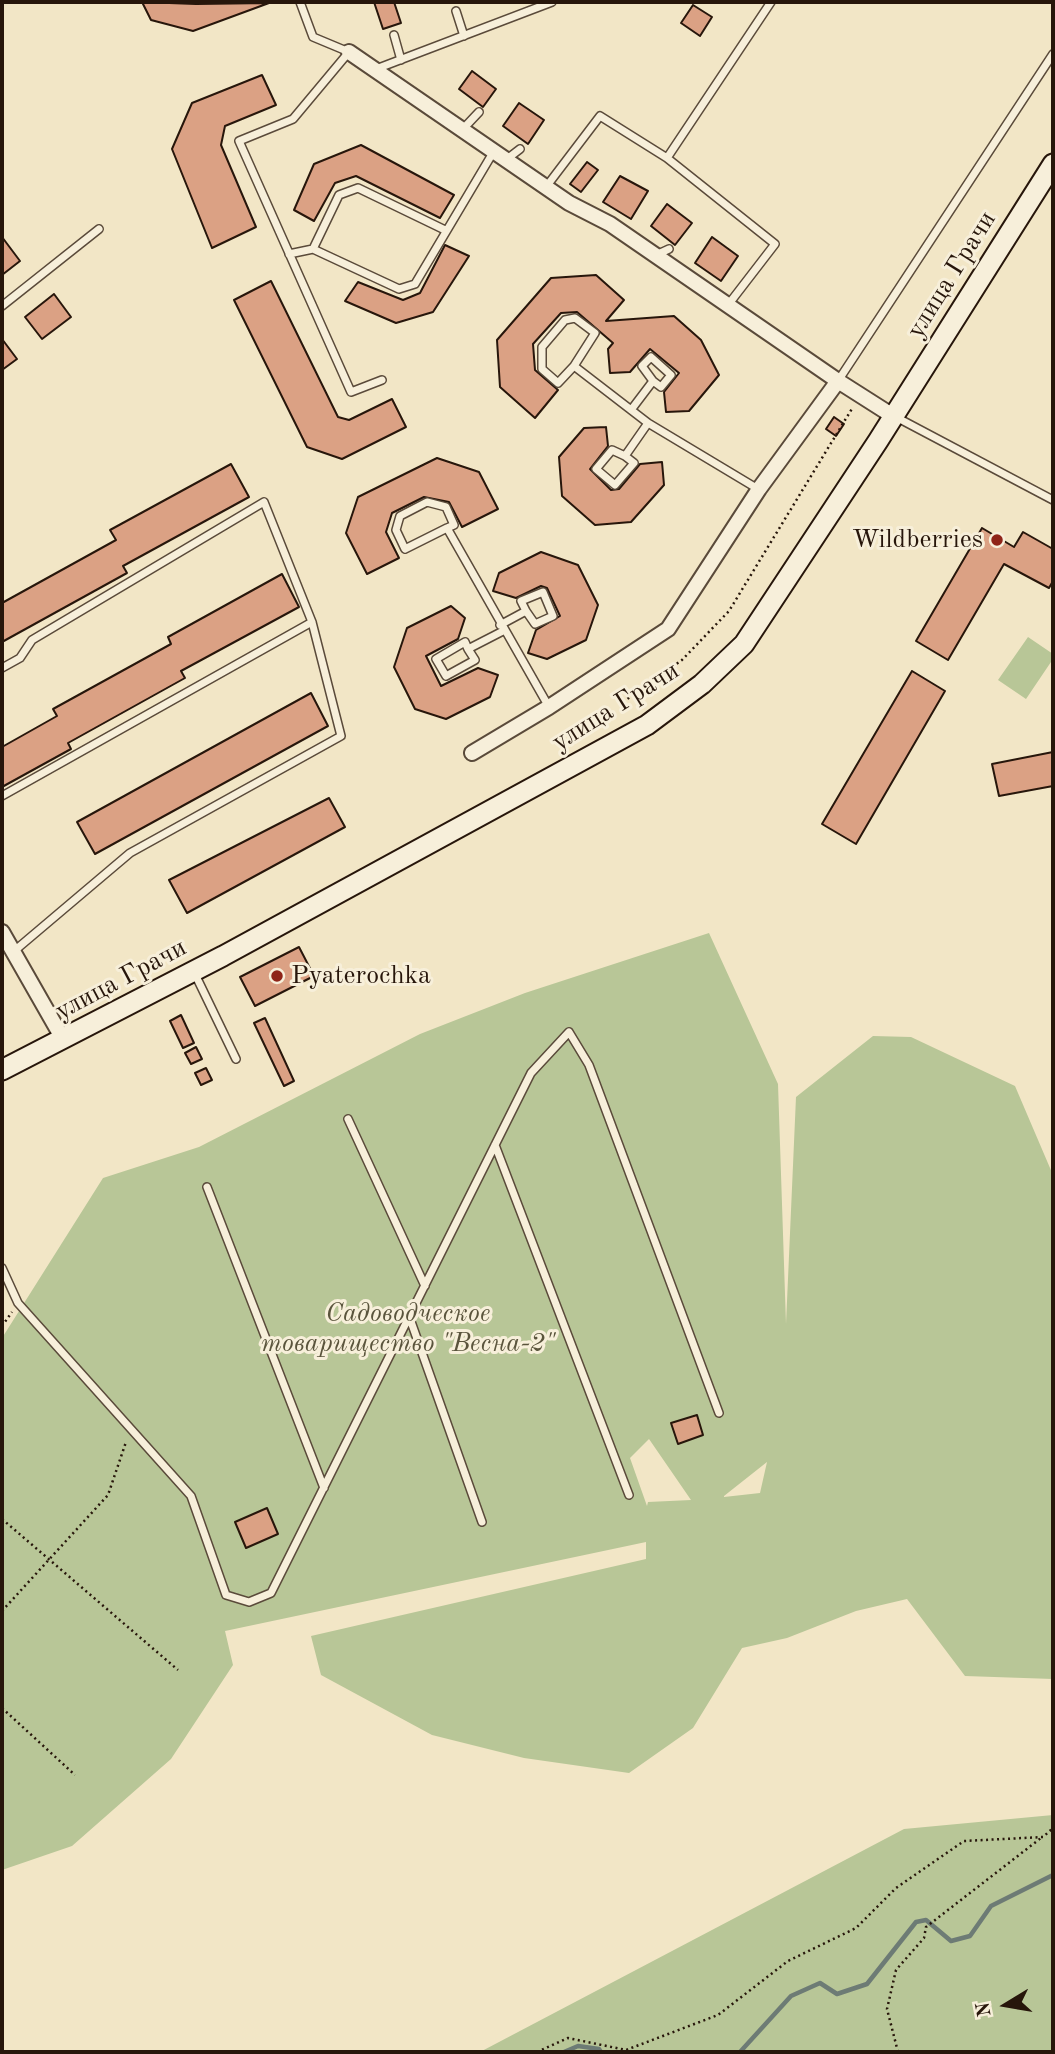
<!DOCTYPE html>
<meta charset="utf-8">
<style>
body{margin:0}
#map{position:relative;width:1055px;height:2054px;overflow:hidden;background:#f2e6c6;font-family:"Old Standard TT",serif}
canvas{display:block}
.frame{position:absolute;inset:0;border:4px solid #27160b;pointer-events:none}
.north{position:absolute;left:971px;top:1970px;width:70px;height:70px;-webkit-text-stroke:5px #f7efda;paint-order:stroke;rotate:259deg;font-size:19px;font-weight:700;line-height:28px;text-align:center;color:#27160b}
.north::after{content:'';display:block;margin:auto;width:24px;height:32px;background:#27160b;clip-path:polygon(50% 0,100% 100%,50% 72%,0 100%)}
</style>
<div id="map">
<canvas width="1055" height="2054"></canvas>
<div class="frame"></div>
<div class="north">N</div>
</div>
<script>
const ctx = document.querySelector('canvas').getContext('2d');
ctx.lineJoin = 'round';
function fill(path, color) { ctx.fillStyle = color; ctx.fill(path, 'evenodd'); }
const shape = rows => new Path2D(rows.map(r => 'M' + r).join(''));
function stroke(path, color, width, dash) { ctx.strokeStyle = color; ctx.lineWidth = width; ctx.lineCap = dash ? 'butt' : 'round'; ctx.setLineDash(dash || []); ctx.stroke(path); }
function label(font, color, halo, rows, align = 'center') {
  ctx.font = font + ' "Old Standard TT",serif'; ctx.lineWidth = 6; ctx.setLineDash([]); ctx.textBaseline = 'middle'; ctx.strokeStyle = halo; ctx.fillStyle = color; for (const [text, x, y, turn = 0] of rows) {
    ctx.save(); ctx.translate(x, y); ctx.rotate((+turn || 0) * Math.PI / 180); ctx.textAlign = isNaN(turn) ? turn : align; if (halo) ctx.strokeText(text, 0, 0); ctx.fillText(text, 0, 0); ctx.restore();
  }
}
fill(shape([
 [1028,637,1053,654,1053,659,1026,699,998,680],
 [709,933,778,1084,786,1324,796,1097,873,1036,911,1037,1015,1086,1053,1175,1053,1679,965,1676,907,1599,856,1611,787,1638,742,1648,693,1728,629,1773,524,1758,432,1735,321,1675,311,1636,646,1559,646,1542,225,1631,233,1665,171,1759,72,1846,2,1870,2,1338,103,1178,199,1147,420,1034,525,993],
 [649,1439,691,1500,648,1502,647,1506,630,1458],
 [767,1462,760,1493,724,1497,724,1496],
 [1053,1815,1053,2052,480,2052,904,1829]
]), '#b8c697');
stroke(shape([
 [564,2052,578,2046,599,2049,601,2052],
 [740,2052,791,1996,820,1983,837,1994,867,1984,916,1922,926,1920,951,1941,970,1936,991,1906,1053,1875]
]), '#6d7b75', 4.5);
const building = shape([
 [142,2,196,4,269,3,193,31,151,20,142,2],
 [374,2,394,2,401,23,383,29,374,2],
 [693,5,712,17,700,36,681,23,693,5],
 [472,71,496,89,483,107,459,89,472,71],
 [262,75,276,105,225,126,221,145,256,227,212,248,172,149,192,103,262,75],
 [519,103,544,120,528,144,503,126,519,103],
 [361,145,454,195,440,218,356,176,335,183,314,221,294,210,314,164,361,145],
 [587,162,598,170,581,192,570,184,587,162],
 [620,176,648,191,631,219,603,202,620,176],
 [667,204,692,223,675,245,651,226,667,204],
 [2,237,20,261,2,275,2,237],
 [712,237,738,256,721,281,695,263,712,237],
 [445,245,469,256,433,312,396,323,345,301,358,282,403,300,420,293,445,245],
 [596,275,624,300,606,321,674,316,701,340,719,375,689,411,666,412,664,392,679,373,650,349,630,372,610,373,608,349,613,343,577,312,561,313,533,344,535,370,558,390,535,418,500,387,497,340,551,278,596,275],
 [271,281,338,417,349,420,392,399,406,427,342,459,307,447,234,300,271,281],
 [54,294,71,317,42,339,25,317,54,294],
 [2,339,17,359,2,370,2,339],
 [834,417,844,424,836,436,826,429,834,417],
 [606,427,608,446,590,469,611,490,619,489,640,464,662,462,664,485,631,522,595,525,562,496,559,457,584,428,606,427],
 [437,458,479,472,498,509,462,527,449,502,424,497,392,513,386,532,399,558,367,574,346,533,358,497,437,458],
 [231,464,249,497,123,566,127,573,2,642,2,603,116,540,110,530,231,464],
 [982,528,1014,547,1023,532,1053,549,1053,581,1049,588,1004,564,948,660,916,641,982,528],
 [541,552,578,565,598,605,586,640,547,659,528,653,536,630,560,616,547,588,541,586,516,598,493,591,499,573,541,552],
 [282,574,299,607,181,671,185,678,68,743,71,749,2,787,2,747,57,716,53,709,171,644,168,637,282,574],
 [451,606,465,618,458,639,426,656,441,686,478,668,498,675,490,697,446,719,415,709,394,667,407,628,451,606],
 [912,671,945,691,856,844,822,824,912,671],
 [311,693,328,726,95,854,77,822,311,693],
 [1053,752,1053,786,999,796,992,764,1053,752],
 [329,798,345,827,187,913,169,880,329,798],
 [299,947,314,976,255,1006,240,977,299,947],
 [181,1015,194,1043,183,1048,170,1021,181,1015],
 [265,1018,294,1081,284,1086,254,1023,265,1018],
 [196,1047,202,1059,191,1064,185,1053,196,1047],
 [206,1068,212,1080,201,1085,195,1073,206,1068],
 [697,1415,703,1435,678,1444,671,1423,697,1415],
 [267,1508,278,1534,246,1548,235,1522,267,1508]
]);
fill(building, '#dba184');
stroke(building, '#27160b', 2);
const lane = shape([
 [300,2,313,37,349,52,293,119,239,141,351,392,382,380],
 [456,11,464,36],
 [394,35,401,60],
 [376,69,552,2],
 [462,130,479,112],
 [507,159,520,149],
 [546,187,600,116,667,158],
 [445,230,358,188,339,195,313,249,399,289,415,284,494,151],
 [289,254,313,249],
 [656,255,669,249],
 [728,305,775,244,667,158,771,2],
 [2,306,99,229],
 [574,366,595,333,575,318,565,320,542,347,542,369,558,383,574,366,648,423,758,489],
 [838,381,1053,54],
 [631,410,653,381,661,387,671,375,651,357,642,366,653,381],
 [894,416,1053,500],
 [625,456,612,450,596,469,615,485,634,463,625,456,648,423],
 [447,528,405,549,396,530,400,516,427,502,446,507,454,525,447,528,549,707],
 [500,625,526,611,535,624,553,616,543,592,521,601,526,611],
 [468,649,465,642,436,659,446,676,475,660,468,649,503,631],
 [2,668,20,658,32,640,264,502,312,622,341,736,130,853,13,952],
 [2,796,312,622],
 [194,972,236,1059],
 [348,1119,425,1286],
 [495,1145,629,1495],
 [207,1187,324,1488],
 [2,1268,18,1303,191,1496,226,1595,249,1602,271,1593,531,1073,569,1032,589,1065,719,1413],
 [409,1316,482,1522]
]);
const street = shape([
 [349,52,569,203,610,224,838,381],
 [472,753,549,707,668,629,759,489,838,381,893,416],
 [2,932,63,1039]
]);
const secondary = shape([
 [2,1070,223,956,647,725,702,684,744,644,878,441,1053,164]
]);
stroke(lane, '#5a4a3a', 10);
stroke(street, '#5a4a3a', 18);
stroke(secondary, '#27160b', 23);
stroke(shape([
 [623,702,682,660,729,611,853,407],
 [2,1326,12,1312],
 [2,1519,178,1670],
 [2,1611,108,1495,126,1442],
 [2,1708,75,1775],
 [537,2052,568,2038,626,2050,718,2015,788,1961,856,1928,896,1888,964,1841,1043,1837,1053,1828],
 [898,2052,887,2009,896,1970,924,1938,926,1927,1041,1838]
]), '#27160b', 2.5, [2, 3.5]);
stroke(lane, '#f7efda', 7);
stroke(street, '#f7efda', 14);
stroke(secondary, '#f7efda', 19);
for (const [x, y, r, color] of [
 [997,540,7,"#8f2418"],
 [277,976,7,"#8f2418"]
]) { const dot = new Path2D(); dot.arc(x, y, r, 0, 2 * Math.PI); ctx.fillStyle = color; ctx.fill(dot); stroke(dot, '#f7efda', 2.5); }
label('26px', '#27160b', '#f7efda', [
 ["улица Грачи",952,275,-58],
 ["улица Грачи",616,707,-32],
 ["улица Грачи",121,980,-28]
]);
label('26px', '#27160b', '#f7efda', [
 ["Wildberries",983,540],
 ["Pyaterochka",291,976,"left"]
], 'right');
label('italic 26px', '#5a543c', '#f7efda', [
 ["Садоводческое",408,1314],
 ["товарищество \"Весна-2\"",408,1344]
]);
</script>
